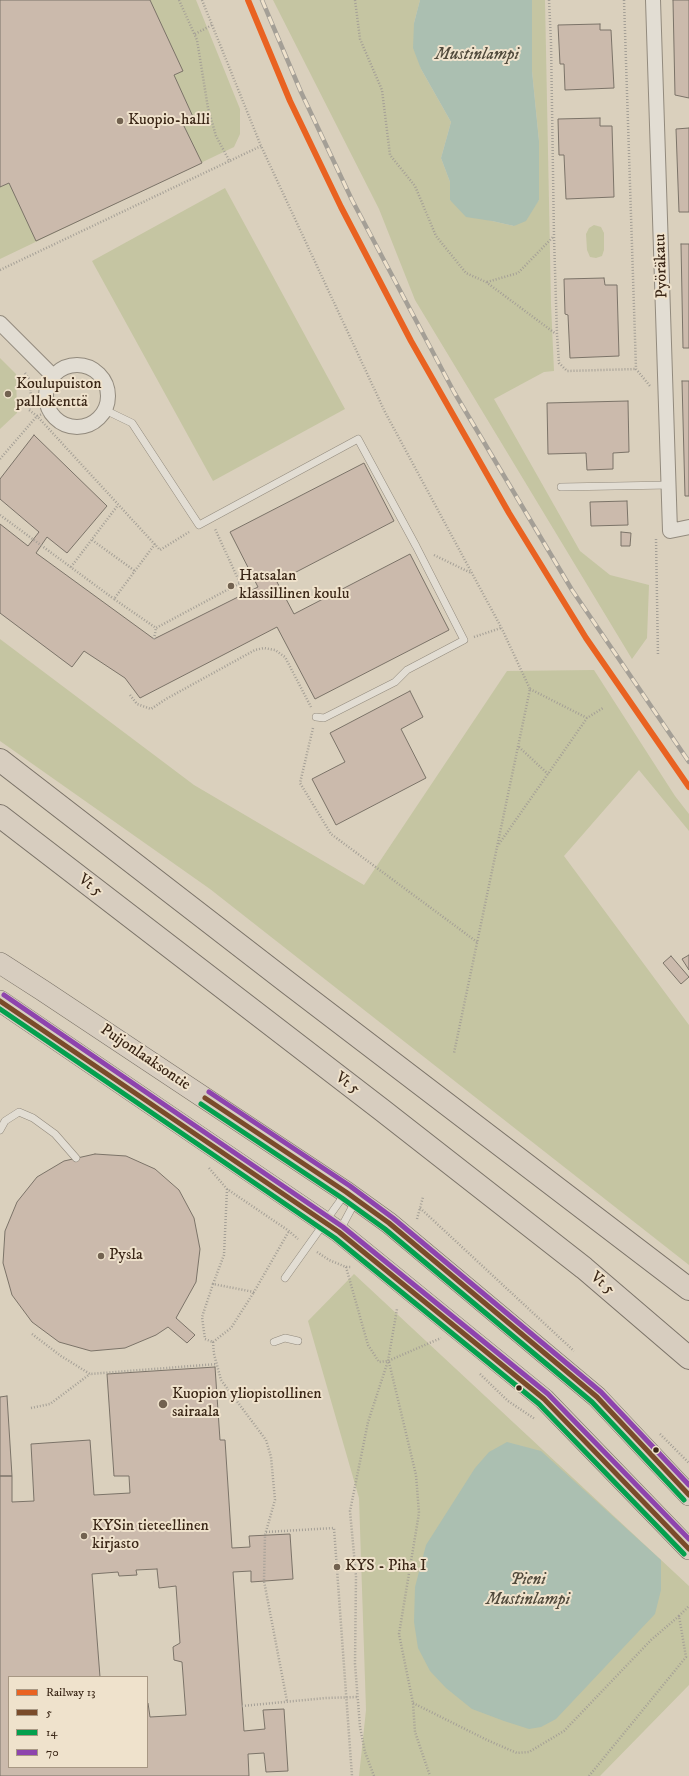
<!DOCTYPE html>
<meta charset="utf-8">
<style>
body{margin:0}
#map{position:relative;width:689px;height:1776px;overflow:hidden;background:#dad0bd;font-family:"IM FELL DW Pica",serif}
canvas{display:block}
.legend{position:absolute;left:8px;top:1676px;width:140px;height:92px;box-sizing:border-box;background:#efe2cc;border:1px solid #a79783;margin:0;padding:5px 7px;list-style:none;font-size:12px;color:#3a2616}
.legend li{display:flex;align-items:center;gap:8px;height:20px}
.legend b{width:20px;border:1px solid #a79783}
</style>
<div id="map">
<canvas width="689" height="1776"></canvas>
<ul class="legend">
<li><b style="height:5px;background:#e96221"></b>Railway 13</li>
<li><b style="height:5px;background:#7a4b2a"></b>5</li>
<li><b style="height:5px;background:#03a04e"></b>14</li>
<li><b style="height:5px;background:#8e44ad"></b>70</li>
</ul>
</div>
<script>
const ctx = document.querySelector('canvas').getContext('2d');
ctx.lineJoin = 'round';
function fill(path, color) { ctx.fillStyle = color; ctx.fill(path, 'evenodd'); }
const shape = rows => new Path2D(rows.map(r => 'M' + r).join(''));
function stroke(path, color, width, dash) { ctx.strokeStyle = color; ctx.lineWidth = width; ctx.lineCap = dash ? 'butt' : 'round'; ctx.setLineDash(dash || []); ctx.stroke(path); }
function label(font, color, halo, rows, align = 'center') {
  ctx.font = font + ' "IM FELL DW Pica",serif'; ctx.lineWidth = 4; ctx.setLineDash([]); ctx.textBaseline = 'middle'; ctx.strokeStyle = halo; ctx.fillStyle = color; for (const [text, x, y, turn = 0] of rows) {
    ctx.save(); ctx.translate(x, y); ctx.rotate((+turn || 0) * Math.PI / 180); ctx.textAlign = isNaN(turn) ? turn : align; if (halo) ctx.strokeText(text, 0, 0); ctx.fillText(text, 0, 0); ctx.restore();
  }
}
fill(shape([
 [0,0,196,0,240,109,240,134,234,147,0,259],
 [273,0,420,0,414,23,421,69,451,122,441,158,450,182,450,200,492,221,514,226,539,200,539,141,532,71,532,0,545,0,551,304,554,371,544,372,494,399,580,551,610,575,649,585,647,638,632,659,415,300,379,209],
 [225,188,345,409,213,481,92,261],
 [594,225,601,227,604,233,604,250,602,256,596,258,590,257,587,250,586,234,589,228],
 [0,358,16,374,17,413,0,429],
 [0,639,194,785,364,885,507,671,594,670,675,796,689,814,689,831,639,770,564,856,689,1025,689,1265,210,889,0,741],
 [354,1274,689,1586,689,1685,600,1776,359,1776,366,1710,359,1498,308,1321]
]), '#c5c5a2');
fill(shape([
 [420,0,532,0,532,71,539,141,539,200,526,221,514,226,492,221,466,217,450,200,450,182,441,158,451,122,421,69,413,48,414,23],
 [507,1442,541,1451,661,1560,661,1590,655,1614,556,1719,541,1727,529,1729,504,1721,472,1709,446,1688,430,1671,418,1648,414,1622,415,1587,426,1545,475,1468,489,1452]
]), '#abbfb1');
const building = shape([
 [0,0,150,0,183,71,174,75,194,119,183,124,202,163,36,241,9,183,0,187,0,0],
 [673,0,689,0,689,98,675,95,673,0],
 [600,24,600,30,611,30,614,88,565,90,564,64,560,64,558,25,600,24],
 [600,118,600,126,612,126,614,197,566,199,564,155,559,155,558,119,600,118],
 [689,128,689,212,679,212,676,129,689,128],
 [681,244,689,244,689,348,683,348,681,244],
 [604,278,605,285,617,285,619,356,570,358,568,315,565,314,564,279,604,278],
 [682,381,689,381,689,496,685,496,682,381],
 [628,401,629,452,613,453,613,469,587,470,586,453,548,454,547,403,628,401],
 [34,435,107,506,67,553,47,537,36,553,154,639,258,587,230,532,364,463,394,521,277,582,294,614,410,554,449,630,315,699,277,627,140,698,125,678,84,651,72,667,0,613,0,524,28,546,39,532,0,499,0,479,34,435],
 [627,501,628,525,591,526,590,502,627,501],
 [621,532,631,533,630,546,621,546,621,532],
 [410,691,423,717,401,729,426,778,336,825,312,779,345,762,330,733,410,691],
 [689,955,689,970,682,959,689,955],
 [671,956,689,977,681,984,663,963,671,956],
 [95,1154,126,1156,155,1169,179,1190,194,1218,200,1249,196,1282,176,1318,195,1335,187,1343,168,1327,156,1335,125,1348,91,1351,59,1342,32,1322,12,1295,3,1263,5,1231,17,1202,37,1177,64,1161,95,1154],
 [215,1367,220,1440,225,1440,232,1548,250,1547,249,1536,290,1534,293,1579,251,1582,251,1571,233,1572,244,1731,265,1729,263,1710,284,1709,288,1771,266,1772,264,1753,248,1754,249,1776,0,1776,0,1476,12,1476,12,1502,34,1501,31,1444,90,1440,94,1495,130,1493,129,1476,114,1476,107,1374,215,1367],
 [157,1569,159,1588,176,1586,180,1643,173,1647,174,1660,182,1662,186,1715,150,1717,148,1703,147,1703,147,1767,9,1767,9,1677,100,1677,92,1574,118,1572,119,1576,137,1575,136,1570,157,1569],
 [7,1396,12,1476,0,1476,0,1397,7,1396]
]);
fill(building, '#cbbaac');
stroke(building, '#7b7368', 1);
const lane = shape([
 [105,410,132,423,199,525,358,439,416,546,464,640,407,670,395,682,324,718,316,717],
 [561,487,669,485],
 [0,1130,5,1121,19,1112,33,1118,55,1134,76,1158],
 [340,1230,356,1200],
 [285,1278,345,1194],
 [274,1342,285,1338,298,1341]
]);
const street = shape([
 [653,0,670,531,689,527],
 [0,323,53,376],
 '46 396a31 31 0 1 1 62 0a31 31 0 1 1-62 0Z'
]);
const primary = shape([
 [0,963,42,990,346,1192,389,1223,597,1397,689,1495],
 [0,1001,339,1232,544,1399,689,1549]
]);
const highway = shape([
 [0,760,287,982,689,1289],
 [0,816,382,1110,584,1268,689,1358]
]);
stroke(lane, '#928a7d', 8);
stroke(street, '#928a7d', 16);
stroke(primary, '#7b7368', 22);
stroke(highway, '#7b7368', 24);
stroke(shape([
 [179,0,197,40,208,108,216,136,230,162],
 [202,0,261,146,385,412,501,627,530,689,454,1053],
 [355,0,360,39,382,90,390,155,415,186,436,236,466,273,486,282,556,334],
 [549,0,551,42,554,237,557,334,559,363,567,371,636,369],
 [624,0,636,369,650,386],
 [195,34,212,25],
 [0,270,261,146],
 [487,282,518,273,553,237],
 [25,373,30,380,31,400,29,410,37,416,160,550,189,532],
 [0,459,37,416,50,411],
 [0,515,114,599],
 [656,539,658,656],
 [92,540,135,571],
 [155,544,114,599,156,628,240,583,215,529],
 [434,555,471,573],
 [71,567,118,505],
 [474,637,501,628],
 [154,639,156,628],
 [530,689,587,718],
 [130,695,137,704,151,709,166,699,255,650,264,648,275,650,285,657,311,707],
 [313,728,300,783,331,834,477,942],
 [519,747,548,774],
 [499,844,587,718,603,708],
 [209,1168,227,1189,289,1231,298,1239],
 [227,1189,224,1255,213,1284,254,1292,289,1231],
 [420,1208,574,1351],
 [417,1219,423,1197],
 [317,1252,329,1260,346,1267,352,1267],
 [346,1267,368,1345,379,1362,388,1361,441,1338],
 [213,1284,202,1317,205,1339,213,1342],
 [32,1334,61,1356,90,1374,217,1364],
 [213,1342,214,1354,221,1380,266,1440,271,1457,275,1500,265,1535,264,1581,287,1701],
 [213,1342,231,1328,254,1292],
 [389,1362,416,1475,419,1513,399,1634,413,1703,415,1732,430,1776],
 [480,1374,508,1401,535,1419],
 [31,1408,50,1404,90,1374],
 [660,1434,689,1463],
 [266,1532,334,1528,352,1776],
 [413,1703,487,1740,517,1753,529,1752,564,1731,651,1640,679,1616],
 [242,1706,326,1698,357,1697],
 [374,1776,365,1752,360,1727,355,1664,356,1576,350,1511,368,1422,388,1361,397,1309],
 [589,1776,686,1657,679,1616,689,1606]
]), '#a49f96', 2.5, [1, 2]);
stroke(lane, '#e2ddd3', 7);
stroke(street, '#e2ddd3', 14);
stroke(primary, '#d7cdbf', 21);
stroke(highway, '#d7cdbf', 22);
const rail = shape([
 [262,0,301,92,352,200,454,392,572,590,689,762]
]);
stroke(rail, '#a49f96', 4.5);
stroke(rail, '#efe2cc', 3, [9]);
stroke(shape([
 [0,1001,339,1232,544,1399,689,1549],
 [205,1098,346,1192,389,1223,597,1397,689,1495]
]), '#7a4b2a', 5);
stroke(shape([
 [0,1009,335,1238,539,1404,684,1554],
 [201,1104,342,1198,385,1229,592,1402,684,1500]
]), '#03a04e', 5);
stroke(shape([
 [4,995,343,1227,548,1394,689,1539],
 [209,1092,350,1186,393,1218,601,1392,689,1485]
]), '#8e44ad', 5);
stroke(shape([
 [248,0,290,101,341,207,411,341,509,513,586,638,689,787]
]), '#e96221', 6);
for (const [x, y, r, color] of [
 [120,121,4,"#726250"],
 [8,394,4,"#726250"],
 [231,586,4,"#726250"],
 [101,1256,4,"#726250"],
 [519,1388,3.5,"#3a2616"],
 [163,1404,5,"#726250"],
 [656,1450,3.5,"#3a2616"],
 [84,1536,4,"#726250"],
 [337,1567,4,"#726250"]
]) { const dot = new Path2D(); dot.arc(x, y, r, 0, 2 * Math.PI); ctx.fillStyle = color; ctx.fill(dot); stroke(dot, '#efe2cc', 1.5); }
label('16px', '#3a2616', '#efe2cc', [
 ["Kuopio-halli",128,121],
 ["Koulupuiston",16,385],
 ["pallokenttä",16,403],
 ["Hatsalan",239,577],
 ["klassillinen koulu",239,595],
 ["Pysla",109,1256],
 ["Kuopion yliopistollinen",172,1395],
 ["sairaala",172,1413],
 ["KYSin tieteellinen",92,1527],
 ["kirjasto",92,1545],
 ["KYS - Piha I",345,1567]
], 'left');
label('16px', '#3a2616', '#efe2cc', [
 ["Pyöräkatu",662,266,-92],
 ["Vt 5",90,886,38],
 ["Puijonlaaksontie",145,1058,34],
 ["Vt 5",347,1084,37],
 ["Vt 5",602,1284,41]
]);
label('italic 17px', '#514a3c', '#efe2cc', [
 ["Mustinlampi",477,55],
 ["Pieni",528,1580],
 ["Mustinlampi",528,1600]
]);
</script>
